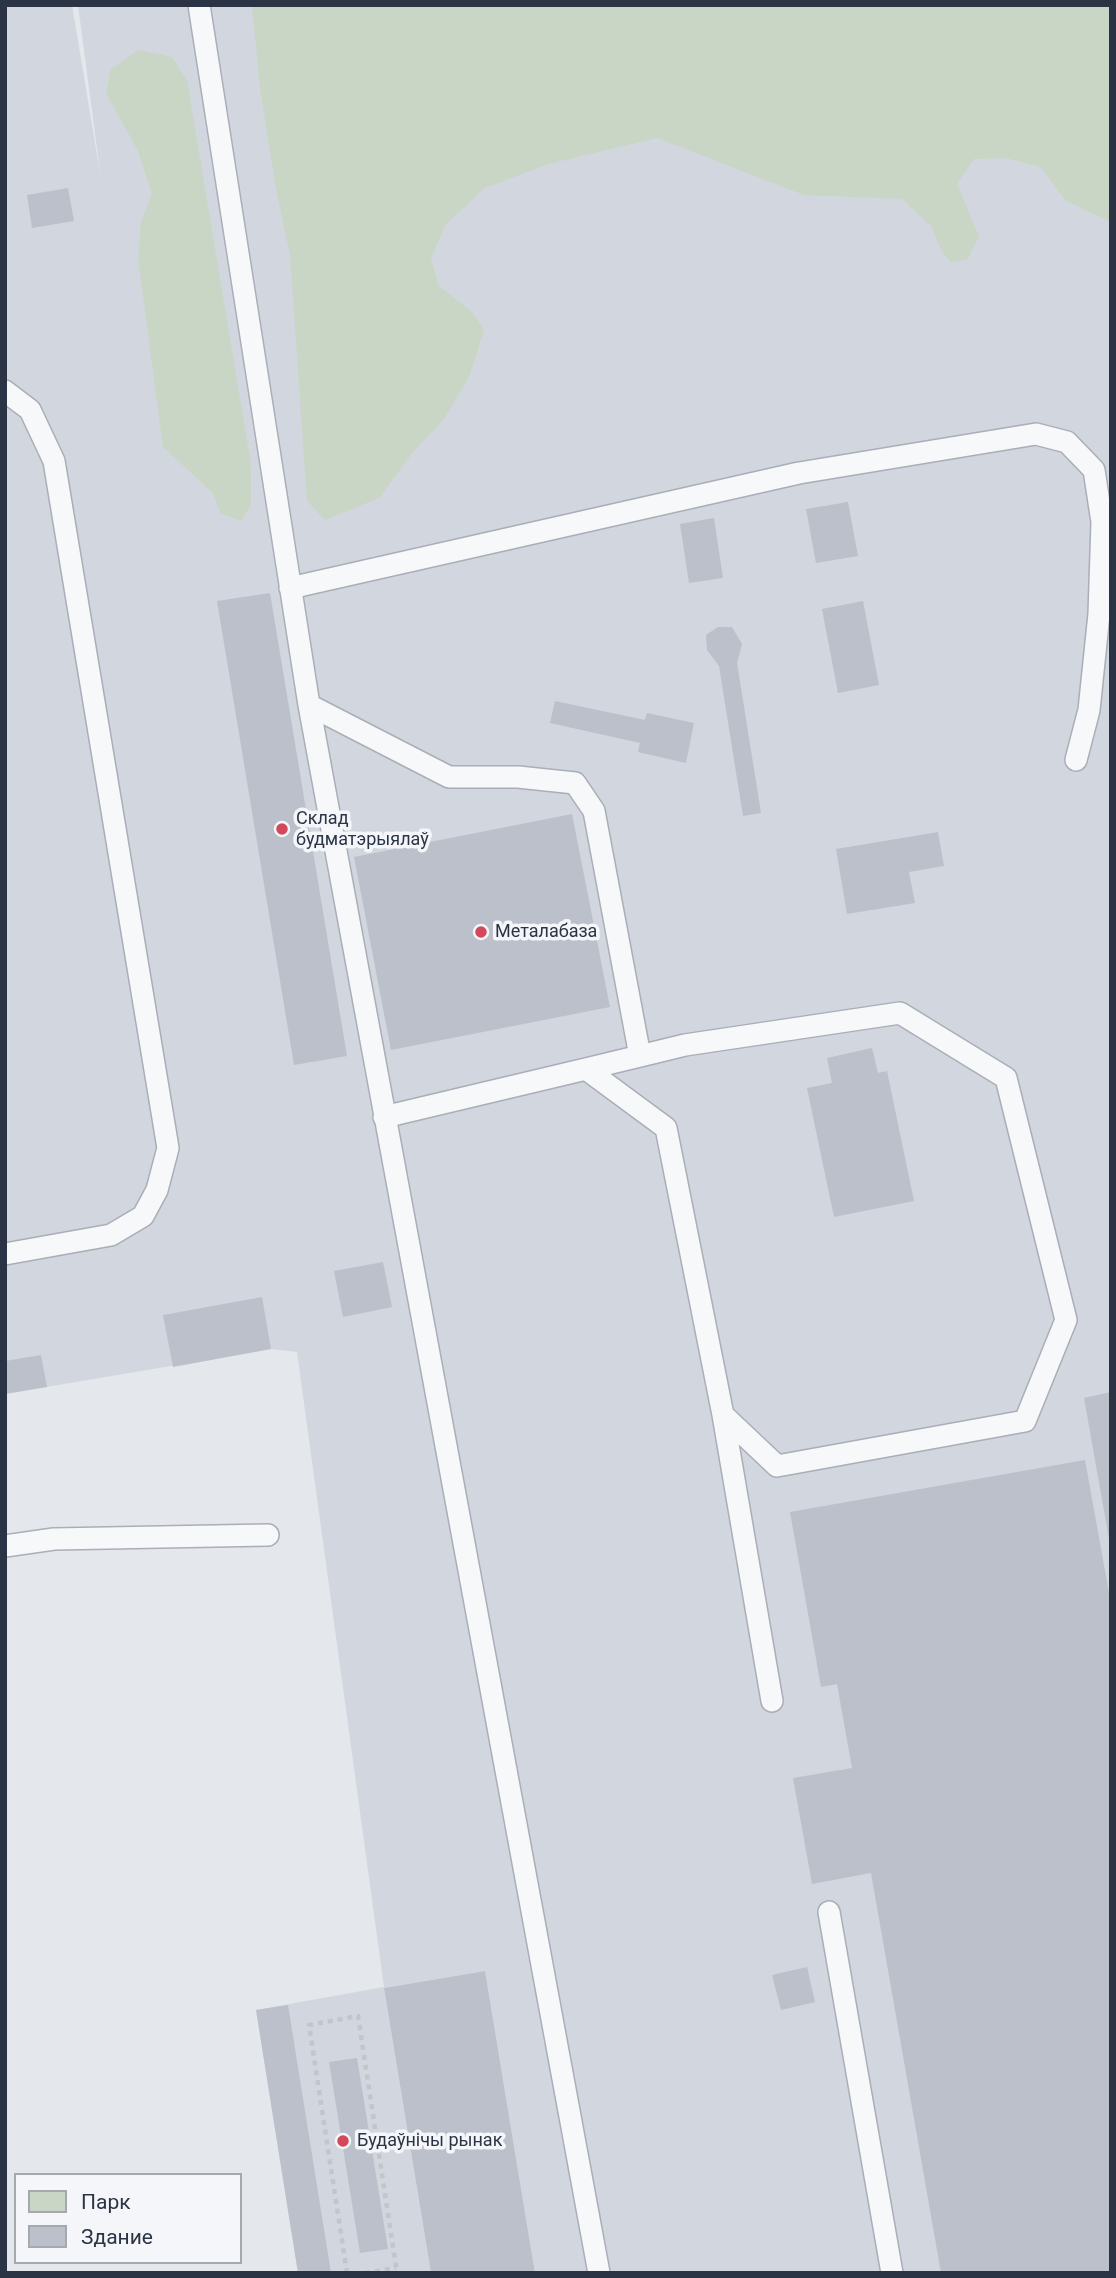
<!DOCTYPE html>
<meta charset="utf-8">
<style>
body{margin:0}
#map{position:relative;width:1116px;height:2278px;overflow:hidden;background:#e4e7ec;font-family:Roboto,sans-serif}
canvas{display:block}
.frame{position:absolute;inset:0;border:7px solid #2b3445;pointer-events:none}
.legend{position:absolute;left:14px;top:2173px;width:228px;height:91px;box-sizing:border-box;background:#f4f6f9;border:2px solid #a4a8b1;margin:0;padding:9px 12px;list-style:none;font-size:21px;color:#2b3445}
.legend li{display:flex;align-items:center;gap:14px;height:35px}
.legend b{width:35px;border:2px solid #a4a8b1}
</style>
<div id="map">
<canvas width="1116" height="2278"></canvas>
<div class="frame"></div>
<ul class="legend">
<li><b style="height:19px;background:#c9d6c5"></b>Парк</li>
<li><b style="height:19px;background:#bbc0ca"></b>Здание</li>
</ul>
</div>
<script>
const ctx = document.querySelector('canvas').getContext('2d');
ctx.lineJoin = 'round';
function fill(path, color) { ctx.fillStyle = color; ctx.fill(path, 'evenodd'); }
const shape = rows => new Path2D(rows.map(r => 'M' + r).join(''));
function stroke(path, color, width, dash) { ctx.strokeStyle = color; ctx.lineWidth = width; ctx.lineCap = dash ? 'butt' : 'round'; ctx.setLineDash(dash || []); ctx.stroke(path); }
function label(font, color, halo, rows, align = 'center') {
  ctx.font = font + ' Roboto,sans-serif'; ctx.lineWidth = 7; ctx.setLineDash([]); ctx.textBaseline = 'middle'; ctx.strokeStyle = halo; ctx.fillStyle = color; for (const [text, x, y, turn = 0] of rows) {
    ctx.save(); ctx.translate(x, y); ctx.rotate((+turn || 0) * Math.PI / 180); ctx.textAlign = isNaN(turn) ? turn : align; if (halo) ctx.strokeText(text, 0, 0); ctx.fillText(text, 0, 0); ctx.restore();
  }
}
fill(shape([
 [5,5,72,5,101,179,78,5,1111,5,1111,2273,535,2273,485,1971,384,1988,431,2273,298,2273,256,2010,384,1987,297,1352,271,1349,5,1394]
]), '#d2d6de');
fill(shape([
 [252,5,1111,5,1111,222,1066,201,1041,167,1005,158,974,159,957,184,979,237,967,260,951,262,942,252,931,226,902,199,804,195,657,138,548,164,485,188,446,224,431,258,438,285,472,312,484,330,469,377,444,419,413,452,379,498,325,520,307,501,290,255,275,184,260,87],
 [138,50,172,57,187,80,251,465,251,505,241,521,221,514,213,493,163,447,138,258,141,222,152,194,138,151,106,93,111,69]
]), '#c9d6c5');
fill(shape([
 [68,188,74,221,32,228,27,195],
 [848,502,858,556,816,563,806,509],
 [714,518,723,578,689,583,680,524],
 [270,593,347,1056,294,1065,217,601],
 [863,601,879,685,838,693,822,609],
 [718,627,732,627,742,644,737,663,761,813,743,816,719,666,707,650,706,635],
 [555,701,645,720,647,713,694,723,686,763,638,752,640,743,550,723],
 [572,814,610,1007,391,1050,354,857],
 [938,832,944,866,909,872,915,903,847,914,836,849],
 [872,1048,878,1073,887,1071,914,1201,834,1217,807,1088,832,1083,827,1058],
 [383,1262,392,1307,343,1317,334,1271],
 [262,1297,271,1349,173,1367,163,1315],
 [41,1355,47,1387,5,1394,5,1361],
 [1111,1392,1111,1539,1109,1539,1084,1398],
 [1085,1460,1111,1604,1111,2273,941,2273,871,1873,812,1884,793,1778,852,1768,837,1684,821,1687,790,1512],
 [807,1967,815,2002,781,2010,772,1975],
 [485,1971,535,2273,431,2273,384,1988],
 [288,2005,331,2273,298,2273,256,2010],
 [357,2058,388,2249,360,2253,329,2062]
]), '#bbc0ca');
const service = shape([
 [199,5,309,705,599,2273],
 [5,391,30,410,54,461,168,1148,157,1190,143,1216,111,1235,5,1254],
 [290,588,799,473,1036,434,1067,442,1094,470,1102,522,1099,614,1089,710,1076,760],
 [309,705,449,777,518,777,575,783,594,811,640,1056],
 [384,1117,586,1069,640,1056,685,1045,900,1013,1006,1078,1066,1320,1025,1421,777,1466,723,1415,666,1128,586,1069],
 [723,1415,772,1701],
 [5,1546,54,1539,268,1535],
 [829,1912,892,2273]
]);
stroke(service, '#a9aeb7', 24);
stroke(shape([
 [347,2273,309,2025,358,2016,397,2273],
 [365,2273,396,2268]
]), '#c2c5cb', 4.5, [5, 5]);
stroke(service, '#f7f8fa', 21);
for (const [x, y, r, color] of [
 [282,829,7,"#d1495b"],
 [481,932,7,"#d1495b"],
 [343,2141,7,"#d1495b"]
]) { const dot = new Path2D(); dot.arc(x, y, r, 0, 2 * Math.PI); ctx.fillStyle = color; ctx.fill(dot); stroke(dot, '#f4f6f9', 2.5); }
label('18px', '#2b3445', '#f4f6f9', [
 ["Склад",296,819],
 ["будматэрыялаў",296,840],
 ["Металабаза",495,932],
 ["Будаўнічы рынак",357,2141]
], 'left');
</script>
